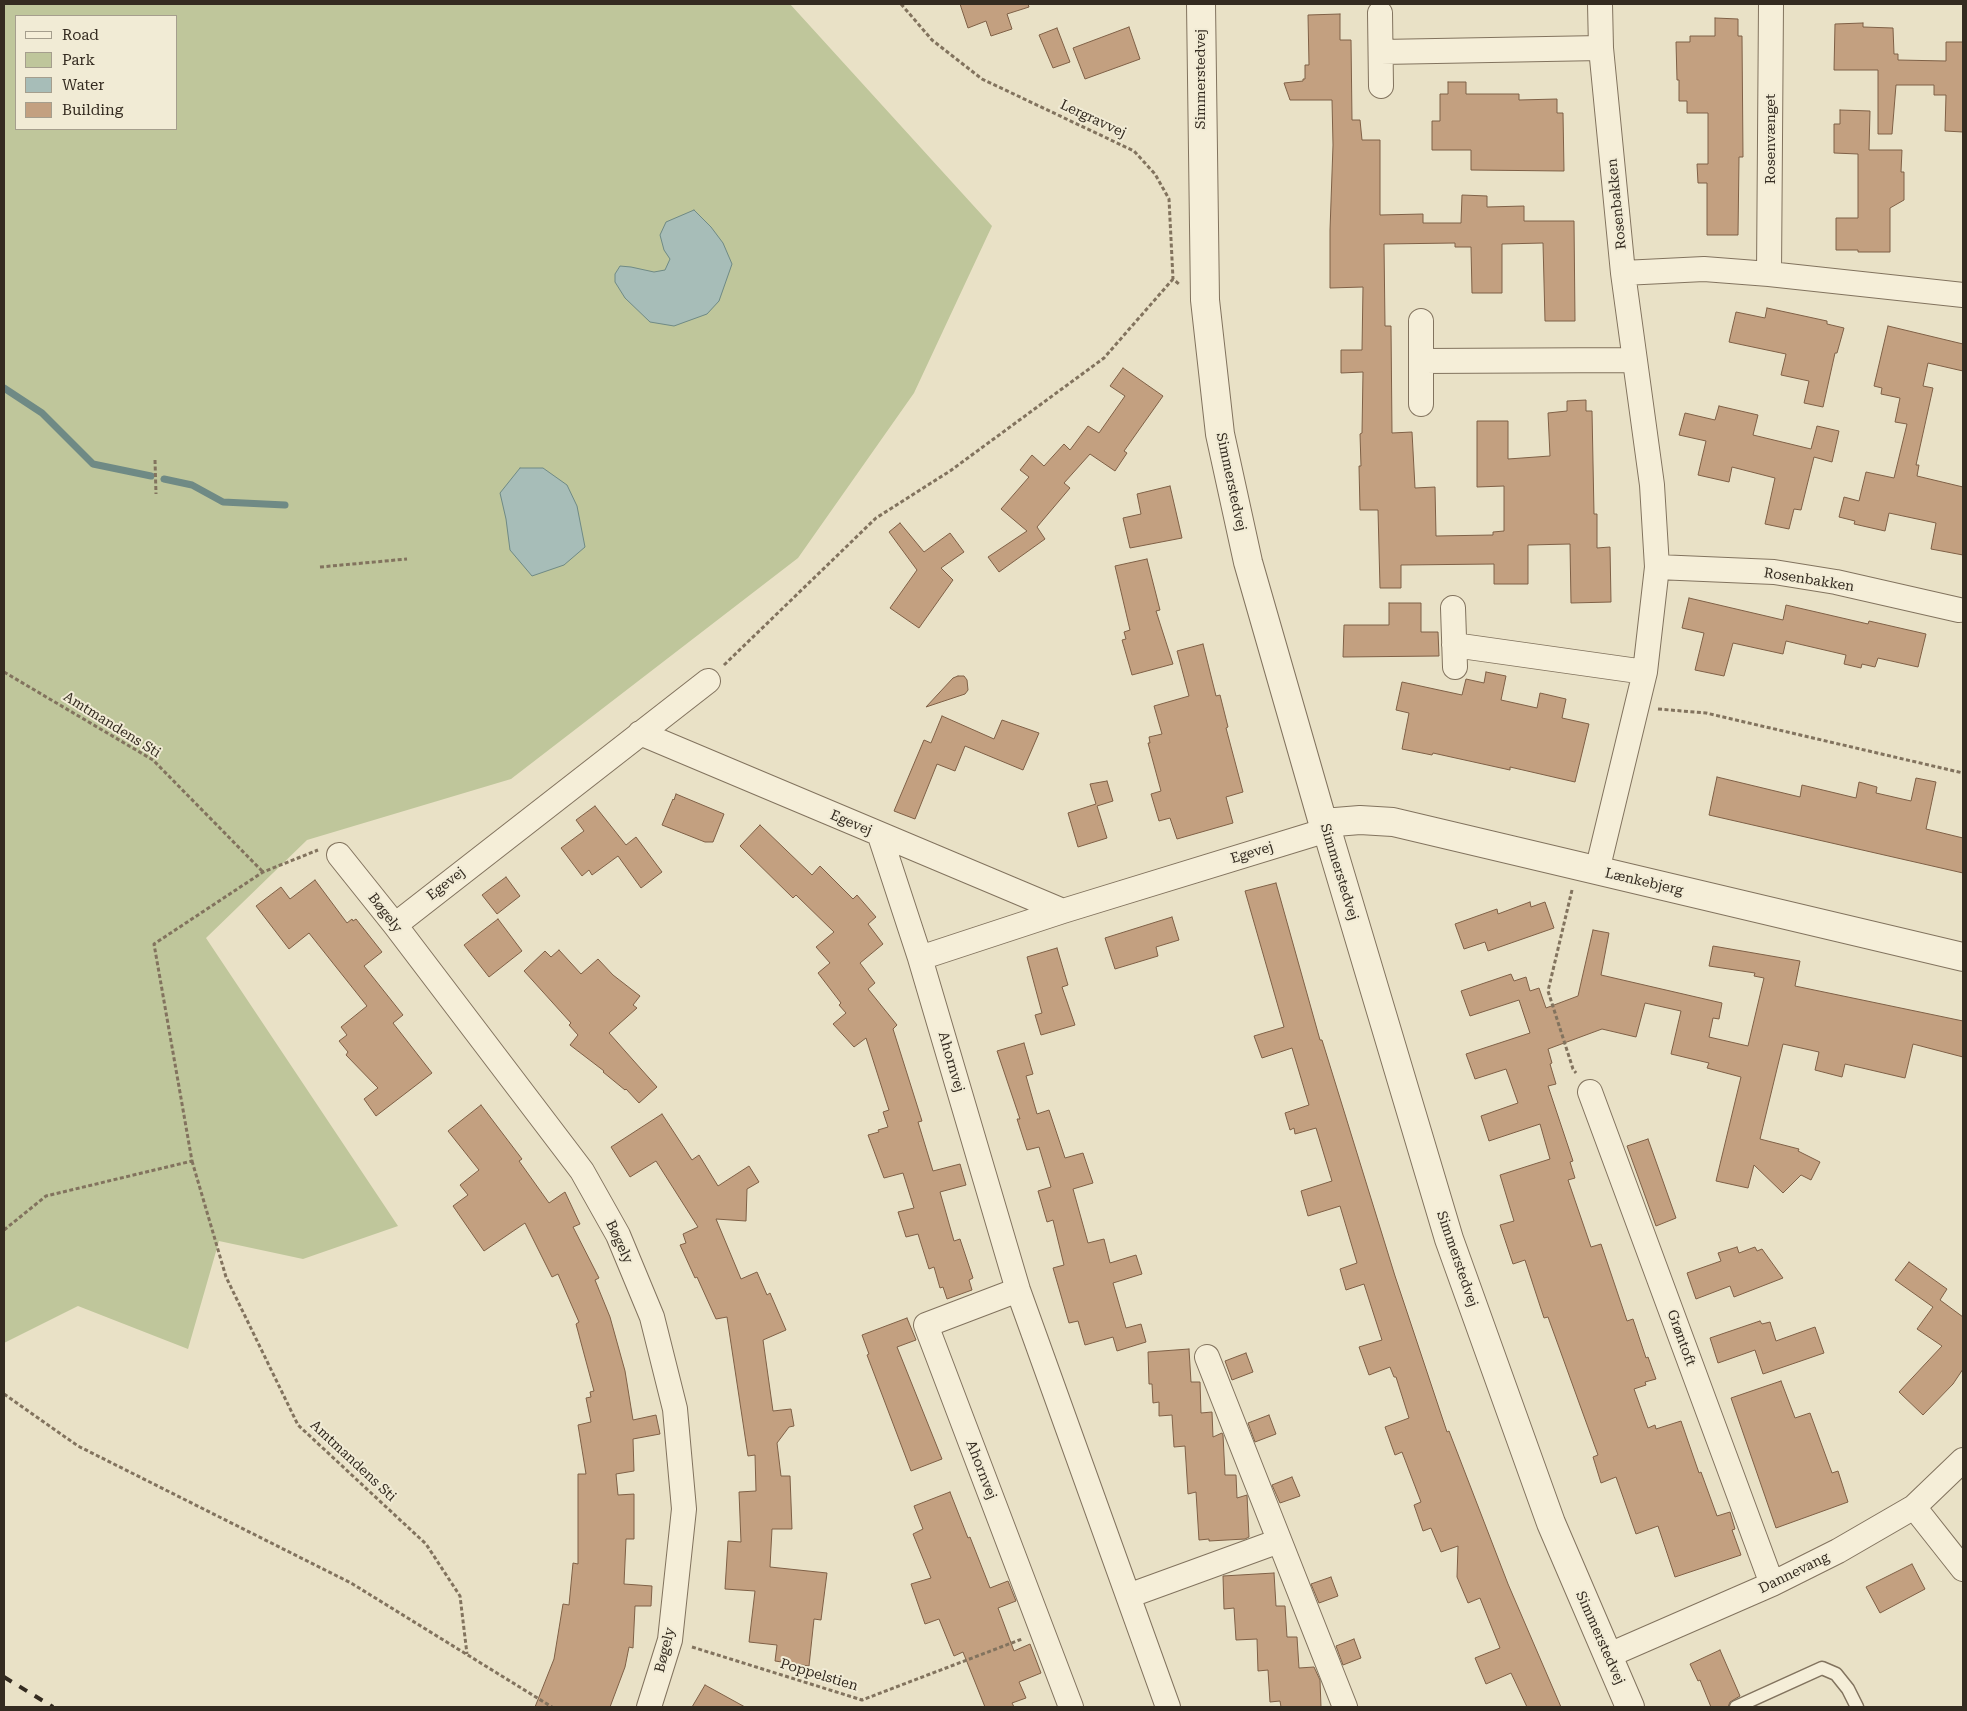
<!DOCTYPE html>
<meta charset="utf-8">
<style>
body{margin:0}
#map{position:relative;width:1967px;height:1711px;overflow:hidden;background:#e9e1c6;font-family:"Roboto Serif",serif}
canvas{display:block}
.frame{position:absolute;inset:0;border:5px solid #342b20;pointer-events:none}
.legend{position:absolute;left:15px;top:15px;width:162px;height:115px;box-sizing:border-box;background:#f1ebd5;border:1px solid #a59e8d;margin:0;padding:6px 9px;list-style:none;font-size:15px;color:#342b20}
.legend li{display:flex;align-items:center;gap:10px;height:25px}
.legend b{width:25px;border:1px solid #a59e8d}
</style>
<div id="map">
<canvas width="1967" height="1711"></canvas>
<div class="frame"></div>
<ul class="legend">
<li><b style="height:6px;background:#f5eed8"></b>Road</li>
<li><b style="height:14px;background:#bfc69b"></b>Park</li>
<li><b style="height:14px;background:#a7bdb8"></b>Water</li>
<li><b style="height:14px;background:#c3a080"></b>Building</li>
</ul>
</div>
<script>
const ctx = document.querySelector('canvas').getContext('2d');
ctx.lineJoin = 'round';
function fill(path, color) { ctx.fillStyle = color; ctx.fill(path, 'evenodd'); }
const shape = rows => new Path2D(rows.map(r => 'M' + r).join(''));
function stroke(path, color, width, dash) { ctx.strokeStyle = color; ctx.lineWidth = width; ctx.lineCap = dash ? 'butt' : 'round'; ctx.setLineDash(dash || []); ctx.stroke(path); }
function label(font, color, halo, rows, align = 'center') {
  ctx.font = font + ' "Roboto Serif",serif'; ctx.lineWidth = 4; ctx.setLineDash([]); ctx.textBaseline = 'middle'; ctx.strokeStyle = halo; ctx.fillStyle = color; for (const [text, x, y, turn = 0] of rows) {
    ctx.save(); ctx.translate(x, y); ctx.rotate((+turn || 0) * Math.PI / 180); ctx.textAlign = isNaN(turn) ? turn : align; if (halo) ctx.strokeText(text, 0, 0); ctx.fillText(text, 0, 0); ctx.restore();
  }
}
fill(shape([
 [4,4,790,4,992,226,914,393,798,558,511,779,307,840,206,938,398,1226,303,1259,219,1241,188,1349,78,1306,4,1343],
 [16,16,176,16,176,129,16,129]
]), '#bfc69b');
const water = shape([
 [694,210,711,227,723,243,732,264,719,301,707,314,674,326,650,322,625,298,615,282,615,274,620,266,631,267,654,272,665,270,670,259,664,250,660,235,666,222,694,210],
 [520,468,543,468,567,485,577,506,585,547,564,565,532,576,510,550,506,519,500,493,520,468]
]);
fill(water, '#a7bdb8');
stroke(water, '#6f8a85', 1);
stroke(shape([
 [4,388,42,413,93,464,151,476],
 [164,479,192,485,223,502,285,505]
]), '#6f8a85', 7);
const building = shape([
 [960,4,1028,4,1029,7,1007,14,1012,29,991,36,986,21,968,28,960,4],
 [1340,14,1340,40,1351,40,1352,120,1360,120,1362,140,1380,140,1380,215,1423,214,1423,223,1461,223,1462,195,1487,196,1487,207,1524,206,1524,221,1574,221,1575,321,1545,321,1543,243,1502,244,1502,293,1472,293,1471,247,1455,247,1455,243,1384,244,1385,326,1391,326,1392,433,1412,432,1415,488,1435,487,1436,536,1493,535,1493,532,1504,531,1504,486,1477,487,1477,421,1508,421,1508,459,1550,456,1548,413,1567,411,1567,401,1586,400,1586,411,1592,411,1594,514,1597,514,1597,548,1610,547,1611,602,1571,603,1570,544,1528,545,1528,584,1494,584,1494,564,1401,565,1401,588,1380,588,1378,510,1360,510,1359,466,1361,466,1360,434,1362,433,1363,372,1341,373,1341,350,1362,350,1363,287,1330,288,1330,230,1333,145,1332,100,1290,100,1284,83,1303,81,1303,79,1305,79,1305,65,1309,65,1308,15,1340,14],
 [1715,18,1738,19,1738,36,1742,36,1743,157,1739,157,1738,235,1707,235,1707,183,1698,183,1697,164,1708,164,1708,113,1687,113,1687,101,1679,101,1679,80,1677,80,1676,42,1690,42,1690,36,1715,36,1715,18],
 [1863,23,1863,27,1893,28,1894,54,1898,54,1898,60,1946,61,1946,42,1963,42,1963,132,1945,131,1946,95,1934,95,1934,85,1896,85,1892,134,1878,134,1878,70,1834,70,1835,24,1863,23],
 [1129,27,1140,59,1085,79,1073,48,1129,27],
 [1057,28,1070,62,1053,68,1039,35,1057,28],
 [1448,82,1466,82,1466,94,1519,94,1519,100,1557,99,1557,113,1563,113,1564,171,1471,170,1471,150,1432,150,1432,121,1440,121,1440,94,1448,94,1448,82],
 [1840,110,1870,111,1869,150,1902,150,1901,172,1904,172,1904,200,1890,208,1890,252,1858,252,1858,250,1836,250,1836,218,1858,218,1858,154,1834,153,1834,124,1840,124,1840,110],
 [1767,308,1827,321,1827,324,1844,328,1837,353,1835,353,1823,407,1804,403,1809,381,1781,375,1786,354,1729,342,1736,312,1765,318,1767,308],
 [1888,326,1963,344,1963,371,1928,363,1923,386,1933,388,1916,465,1919,465,1917,476,1963,487,1963,555,1931,549,1936,523,1889,513,1885,531,1854,524,1855,521,1839,517,1844,497,1859,501,1866,472,1894,478,1907,424,1895,422,1900,398,1881,394,1882,388,1874,386,1888,326],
 [1123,368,1163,396,1124,451,1127,453,1115,471,1090,454,1064,483,1070,488,1037,527,1045,539,999,572,988,557,1027,531,1001,509,1029,477,1020,470,1032,455,1044,466,1064,444,1070,450,1088,426,1099,433,1125,396,1110,386,1123,368],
 [1719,406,1758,415,1753,435,1811,449,1817,426,1839,431,1832,462,1814,457,1801,510,1794,509,1789,529,1765,524,1775,478,1732,467,1729,482,1698,475,1706,441,1679,435,1685,413,1715,420,1719,406],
 [1170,486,1182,538,1130,548,1123,518,1141,514,1137,494,1170,486],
 [900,523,924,552,950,533,964,552,941,568,953,580,919,628,890,608,917,570,889,532,900,523],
 [1147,559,1160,610,1156,611,1173,664,1132,675,1122,640,1126,639,1124,632,1130,630,1115,566,1147,559],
 [1689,598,1783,620,1786,605,1868,624,1869,621,1926,634,1918,667,1878,658,1875,667,1862,664,1861,668,1844,664,1846,655,1786,641,1783,654,1733,643,1724,676,1695,670,1704,633,1682,628,1689,598],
 [1389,603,1421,603,1421,632,1438,632,1439,656,1343,657,1344,625,1389,625,1389,603],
 [1203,644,1216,696,1220,695,1228,727,1226,728,1243,792,1226,797,1233,823,1177,839,1170,818,1159,821,1151,794,1161,791,1148,743,1150,743,1149,737,1162,734,1154,706,1189,696,1177,651,1203,644],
 [1486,672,1506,676,1501,700,1537,708,1540,693,1566,699,1562,718,1589,724,1575,782,1510,767,1510,770,1433,753,1432,755,1402,749,1409,713,1396,710,1402,682,1462,695,1466,679,1484,683,1486,672],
 [958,676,964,676,967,680,968,690,965,694,926,707,953,678,958,676],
 [942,716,994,739,1002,720,1039,733,1023,770,965,746,955,771,937,764,915,819,894,811,924,740,931,743,942,716],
 [1717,777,1800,797,1802,785,1856,798,1859,782,1877,787,1876,793,1911,801,1916,778,1936,782,1926,829,1963,838,1963,873,1709,815,1717,777],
 [1107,781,1113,801,1097,806,1107,838,1078,847,1068,813,1096,804,1090,784,1107,781],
 [676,794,724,814,713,842,705,842,662,825,673,799,674,800,676,794],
 [595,806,626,845,636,837,662,872,641,888,618,856,592,875,589,870,582,876,561,848,584,831,576,820,595,806],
 [760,825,812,875,820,866,853,899,857,895,876,917,868,924,883,944,860,963,875,983,868,989,897,1025,893,1029,922,1121,918,1122,933,1171,960,1164,966,1185,940,1192,954,1241,960,1239,973,1278,969,1280,972,1290,947,1299,943,1287,940,1288,934,1267,929,1269,918,1234,906,1237,898,1212,914,1208,903,1173,884,1178,868,1135,879,1132,878,1130,888,1127,883,1112,889,1110,866,1038,854,1047,833,1024,846,1013,839,1005,841,1003,818,973,830,963,816,947,834,932,796,895,793,898,740,846,760,825],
 [506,877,520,896,497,914,482,895,506,877],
 [315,880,347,923,352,919,353,921,356,919,382,952,364,966,403,1015,393,1023,432,1073,376,1116,364,1099,378,1088,346,1055,348,1052,339,1041,347,1035,341,1027,367,1006,309,933,289,949,256,906,281,887,290,899,315,880],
 [1276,883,1320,1040,1322,1040,1395,1276,1447,1432,1449,1431,1508,1584,1561,1707,1527,1707,1511,1673,1486,1684,1475,1658,1500,1648,1480,1598,1468,1603,1457,1577,1458,1546,1441,1552,1431,1528,1423,1531,1414,1505,1421,1502,1402,1452,1395,1455,1385,1427,1409,1418,1396,1377,1394,1377,1390,1367,1369,1375,1359,1347,1382,1340,1364,1284,1346,1290,1340,1269,1357,1263,1340,1206,1308,1216,1301,1191,1332,1181,1316,1128,1295,1134,1294,1128,1290,1130,1285,1113,1309,1105,1292,1048,1262,1058,1254,1036,1284,1027,1245,891,1276,883],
 [1530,902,1531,907,1545,902,1554,928,1488,951,1485,942,1464,949,1455,924,1497,909,1498,914,1530,902],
 [1172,917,1179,940,1156,947,1158,956,1115,969,1105,938,1172,917],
 [498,919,522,951,489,977,464,945,498,919],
 [1593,930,1609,933,1601,975,1722,1003,1719,1019,1713,1018,1709,1037,1748,1046,1764,978,1754,976,1755,973,1709,966,1713,946,1800,961,1795,986,1963,1021,1963,1057,1913,1044,1905,1078,1845,1064,1842,1077,1815,1070,1819,1052,1783,1044,1760,1139,1799,1149,1798,1151,1820,1162,1811,1180,1801,1175,1783,1193,1754,1165,1748,1188,1716,1181,1741,1077,1707,1068,1709,1063,1671,1054,1681,1011,1645,1003,1636,1037,1602,1029,1548,1049,1552,1063,1550,1064,1556,1084,1548,1086,1573,1161,1570,1162,1575,1178,1568,1180,1591,1247,1601,1244,1627,1321,1633,1319,1646,1358,1648,1357,1656,1379,1645,1382,1646,1385,1634,1389,1648,1428,1655,1425,1656,1429,1681,1421,1699,1473,1701,1472,1717,1516,1730,1512,1735,1529,1732,1530,1741,1555,1675,1577,1658,1526,1636,1534,1616,1477,1601,1483,1593,1457,1598,1455,1548,1317,1544,1318,1525,1260,1513,1264,1500,1225,1514,1221,1500,1175,1550,1159,1540,1124,1489,1141,1481,1116,1518,1103,1506,1069,1475,1079,1466,1054,1530,1033,1519,1000,1470,1016,1461,991,1511,974,1514,981,1526,977,1530,991,1539,988,1546,1008,1578,996,1593,930],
 [1057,948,1068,985,1062,987,1075,1025,1041,1035,1035,1015,1042,1013,1027,957,1057,948],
 [559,950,581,974,598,959,613,975,640,996,633,1005,637,1008,609,1033,657,1087,639,1103,626,1089,625,1090,603,1072,604,1071,570,1045,578,1035,569,1025,571,1023,524,971,545,951,551,957,559,950],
 [1024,1043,1033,1074,1026,1076,1037,1114,1049,1110,1065,1158,1083,1153,1093,1183,1073,1189,1088,1243,1104,1239,1110,1263,1136,1255,1142,1274,1113,1283,1126,1328,1141,1324,1146,1342,1117,1351,1113,1337,1085,1345,1078,1321,1069,1323,1053,1268,1064,1265,1053,1220,1047,1222,1038,1191,1051,1187,1039,1147,1027,1150,1017,1119,1020,1119,997,1051,1024,1043],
 [481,1105,522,1159,519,1161,549,1203,565,1192,580,1224,573,1227,599,1278,595,1280,610,1317,625,1371,633,1420,656,1415,660,1434,633,1439,634,1471,616,1474,618,1495,634,1494,634,1539,626,1539,624,1584,652,1586,651,1606,635,1606,633,1648,629,1647,625,1667,610,1707,535,1707,554,1659,563,1604,569,1605,573,1563,578,1564,578,1474,586,1474,578,1425,591,1422,586,1398,591,1397,590,1392,594,1391,576,1324,579,1322,558,1274,552,1277,525,1223,484,1251,453,1206,468,1195,460,1185,479,1170,448,1131,481,1105],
 [662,1114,692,1160,699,1155,718,1186,749,1166,759,1182,747,1189,746,1221,716,1219,741,1279,757,1272,767,1295,770,1293,786,1330,763,1340,773,1411,791,1409,794,1426,789,1427,777,1443,781,1476,790,1476,792,1529,772,1529,770,1567,827,1573,821,1620,814,1619,809,1666,775,1661,777,1645,749,1642,755,1591,725,1589,728,1541,741,1542,739,1492,756,1491,755,1455,748,1456,727,1317,716,1319,697,1277,695,1278,680,1245,686,1243,683,1234,698,1227,656,1161,630,1177,611,1147,662,1114],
 [1648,1139,1676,1218,1656,1226,1627,1146,1648,1139],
 [1737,1247,1739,1253,1755,1247,1757,1251,1762,1249,1783,1278,1734,1297,1730,1286,1696,1299,1687,1273,1721,1261,1718,1253,1737,1247],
 [1909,1262,1947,1289,1940,1300,1963,1317,1963,1369,1953,1384,1923,1415,1899,1392,1942,1346,1917,1329,1933,1307,1895,1280,1909,1262],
 [907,1318,916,1340,897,1347,942,1459,911,1471,867,1355,869,1354,862,1335,907,1318],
 [1760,1321,1762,1324,1770,1322,1776,1341,1815,1327,1824,1353,1763,1374,1755,1350,1718,1363,1710,1338,1760,1321],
 [1189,1349,1191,1382,1200,1382,1201,1413,1212,1412,1213,1437,1222,1433,1223,1435,1225,1475,1236,1475,1237,1498,1247,1495,1249,1537,1245,1539,1209,1541,1209,1539,1199,1540,1196,1492,1188,1494,1185,1446,1174,1447,1172,1415,1159,1416,1159,1402,1153,1403,1152,1384,1149,1384,1148,1352,1189,1349],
 [1246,1353,1253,1372,1232,1380,1225,1361,1246,1353],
 [1781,1381,1795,1418,1810,1413,1832,1473,1838,1471,1848,1502,1776,1528,1731,1398,1781,1381],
 [1269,1415,1276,1434,1255,1442,1248,1423,1269,1415],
 [1292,1477,1300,1496,1280,1503,1272,1485,1292,1477],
 [950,1492,968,1538,970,1537,990,1588,1008,1581,1016,1601,998,1608,1014,1651,1030,1644,1041,1673,1019,1682,1026,1698,1012,1703,1014,1707,985,1707,963,1652,954,1656,939,1619,925,1624,911,1584,931,1578,913,1534,923,1529,914,1506,950,1492],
 [1912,1564,1925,1589,1880,1613,1866,1587,1912,1564],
 [1274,1573,1276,1606,1285,1606,1287,1637,1297,1637,1299,1668,1314,1667,1320,1680,1321,1707,1281,1707,1280,1701,1270,1702,1268,1670,1258,1671,1257,1639,1236,1640,1234,1608,1224,1609,1223,1576,1274,1573],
 [1331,1577,1338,1596,1319,1603,1311,1584,1331,1577],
 [1354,1639,1361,1658,1343,1665,1336,1646,1354,1639],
 [1720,1650,1740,1696,1730,1702,1728,1707,1711,1707,1700,1680,1698,1681,1690,1664,1720,1650],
 [705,1685,745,1707,692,1707,705,1685]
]);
fill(building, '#c3a080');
stroke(building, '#7f6046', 1);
const service = shape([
 [1736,1707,1822,1668,1836,1674,1848,1689,1857,1707]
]);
const minor = shape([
 [1380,13,1381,86],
 [1381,52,1601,48],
 [1623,273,1704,269,1769,274,1963,295],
 [1769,274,1771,4],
 [1421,321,1421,404],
 [1421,361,1634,360],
 [1657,567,1774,572,1836,582,1959,610],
 [1453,608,1455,667],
 [1454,645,1645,672],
 [640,733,1063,911],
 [880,836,920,958,1018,1290,1168,1707],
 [339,855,395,925,582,1171,618,1235,652,1317,675,1409,684,1509,670,1640,649,1707],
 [1597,871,1645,672,1657,567,1652,485,1623,273,1601,48,1600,4],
 [395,925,708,681],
 [920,958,1063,911,1327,830],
 [1590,1092,1772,1584],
 [1018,1290,926,1325,1071,1707],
 [1207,1357,1345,1707],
 [1914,1507,1963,1569],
 [1128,1596,1279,1541],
 [1607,1656,1772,1584,1838,1551,1914,1507,1963,1460]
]);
const tertiary = shape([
 [1201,4,1205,300,1220,434,1248,562,1323,823,1327,830,1449,1239,1551,1523,1630,1707],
 [1323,823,1360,820,1393,822,1963,957]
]);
stroke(service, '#82735e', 15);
stroke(minor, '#82735e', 26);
stroke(tertiary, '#82735e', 30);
stroke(shape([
 [901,4,932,40,982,79,1134,151,1155,174,1169,199,1173,279,1179,284],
 [155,460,156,494],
 [320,567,407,559],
 [724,665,876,518,950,471,1104,358,1173,279],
 [4,672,153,760,263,872],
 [1658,709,1706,713,1963,773],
 [1572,890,1548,991,1573,1069,1576,1073],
 [192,1161,226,1277,298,1425,426,1544,460,1596,467,1654],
 [4,1230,46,1196,192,1161,154,944,263,872,318,850],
 [4,1394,78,1446,351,1583,552,1707],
 [692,1647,862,1700,1022,1639]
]), '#82735e', 3, [4, 2.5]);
stroke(service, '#f5eed8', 12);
stroke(minor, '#f5eed8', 24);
stroke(tertiary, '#f5eed8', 28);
stroke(shape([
 [4,1677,53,1707]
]), '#342b20', 4, [9, 9]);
label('14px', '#342b20', '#f1ebd5', [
 ["Simmerstedvej",1201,79,-90],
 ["Lergravvej",1093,119,25],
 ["Rosenvænget",1771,139,-90],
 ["Rosenbakken",1617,204,-96],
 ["Simmerstedvej",1231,482,78],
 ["Rosenbakken",1809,580,9],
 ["Amtmandens Sti",112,725,32],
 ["Egevej",851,823,23],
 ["Egevej",1252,853,-17],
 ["Simmerstedvej",1339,872,73],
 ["Lænkebjerg",1644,882,13],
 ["Egevej",446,884,-38],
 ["Bøgely",385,913,52],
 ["Ahornvej",951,1062,74],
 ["Bøgely",619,1242,65],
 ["Simmerstedvej",1457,1259,71],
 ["Grøntoft",1681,1338,70],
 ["Amtmandens Sti",353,1461,43],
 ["Ahornvej",981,1470,69],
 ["Dannevang",1794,1573,-26],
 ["Simmerstedvej",1600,1638,66],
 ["Bøgely",665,1650,-76],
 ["Poppelstien",819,1675,17]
]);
</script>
